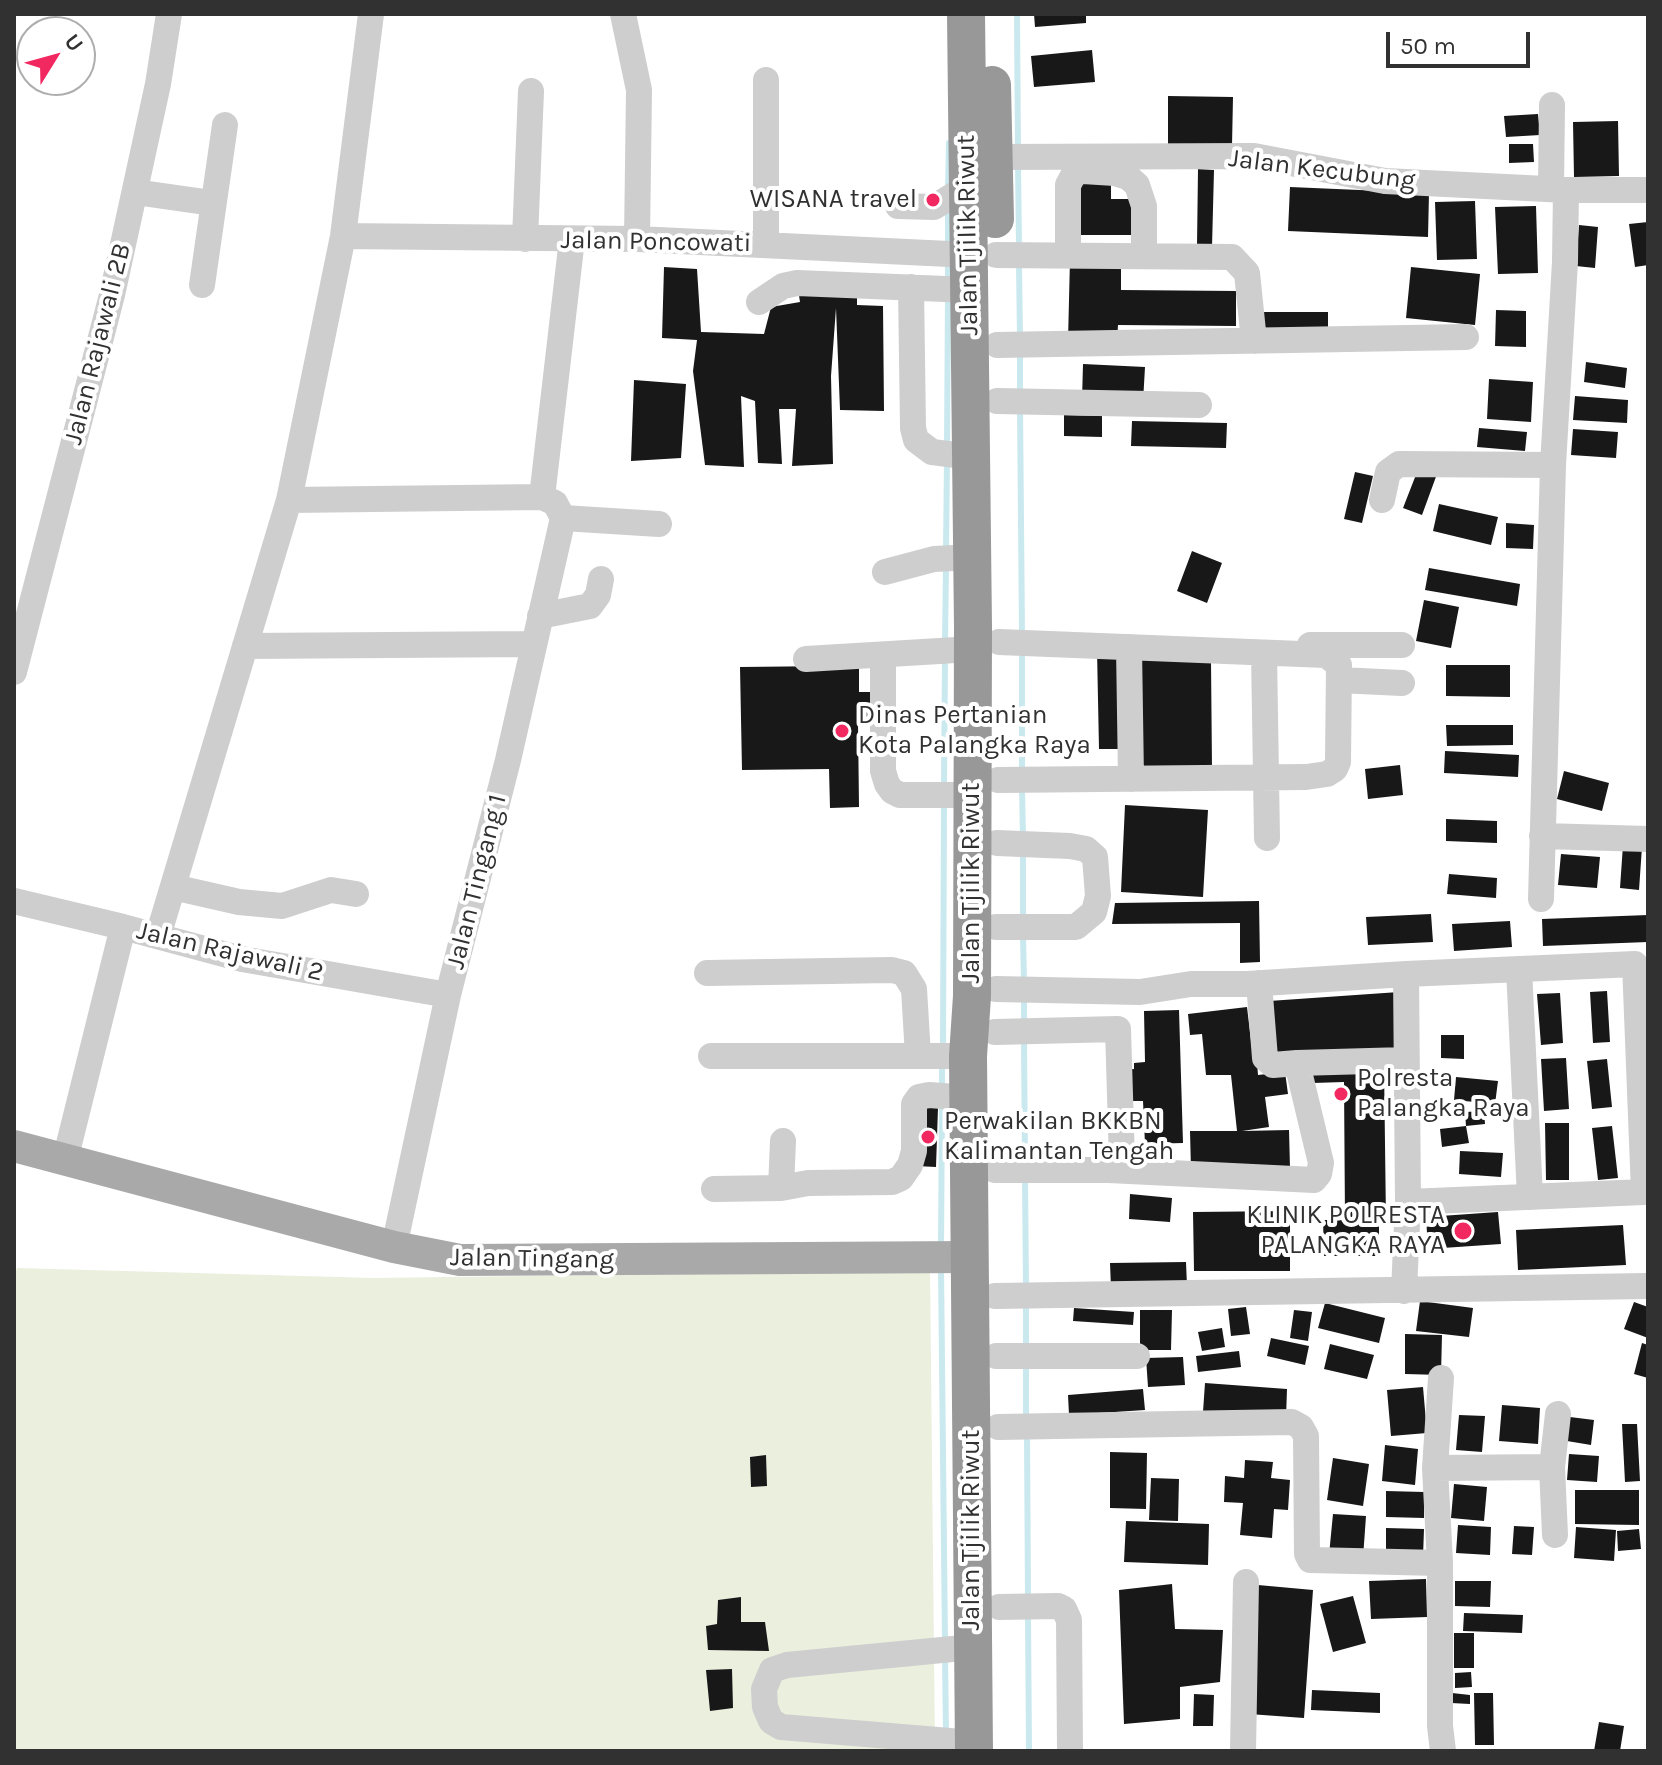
<!DOCTYPE html>
<style>
body{margin:0}
#map{position:relative;width:1662px;height:1765px;overflow:hidden;background:#fff;font-family:Karla,sans-serif}
canvas{display:block}
.frame{position:absolute;inset:0;border:16px solid #313131;pointer-events:none}
.north{position:absolute;left:16px;top:16px;width:80px;height:80px;box-sizing:border-box;background:#fff;border:2px solid #adadad;border-radius:50%;rotate:53deg;font-size:22px;font-weight:700;line-height:32px;text-align:center;color:#313131}
.north::after{content:'';display:block;margin:auto;width:28px;height:36px;background:#f22861;clip-path:polygon(50% 0,100% 100%,50% 72%,0 100%)}
.scale{position:absolute;left:1386px;top:32px;width:144px;height:36px;box-sizing:border-box;border:4px solid #313131;border-top:0;padding-left:10px;font-size:24px;line-height:28px;white-space:nowrap;color:#313131;-webkit-text-stroke:6px #fff;paint-order:stroke}
</style>
<div id="map">
<canvas width="1662" height="1765"></canvas>
<div class="frame"></div>
<div class="north">U</div>
<div class="scale">50 m</div>
</div>
<script>
const ctx = document.querySelector('canvas').getContext('2d');
ctx.lineJoin = 'round';
function fill(path, color) { ctx.fillStyle = color; ctx.fill(path, 'evenodd'); }
const shape = rows => new Path2D(rows.map(r => 'M' + r).join(''));
function stroke(path, color, width, dash) { ctx.strokeStyle = color; ctx.lineWidth = width; ctx.lineCap = dash ? 'butt' : 'round'; ctx.setLineDash(dash || []); ctx.stroke(path); }
function label(font, color, halo, rows, align = 'center') {
  ctx.font = font + ' Karla,sans-serif'; ctx.lineWidth = 8; ctx.setLineDash([]); ctx.textBaseline = 'middle'; ctx.strokeStyle = halo; ctx.fillStyle = color; for (const [text, x, y, turn = 0] of rows) {
    ctx.save(); ctx.translate(x, y); ctx.rotate((+turn || 0) * Math.PI / 180); ctx.textAlign = isNaN(turn) ? turn : align; if (halo) ctx.strokeText(text, 0, 0); ctx.fillText(text, 0, 0); ctx.restore();
  }
}
fill(shape([
 [17,1268,373,1278,930,1271,935,1751,14,1751,14,1278]
]), '#eaefde');
stroke(shape([
 [1017,14,1018,151],
 [1018,163,1019,247],
 [948,191,949,143],
 [948,247,948,207],
 [1019,263,1020,339],
 [948,283,948,259],
 [1020,351,1020,395],
 [1020,407,1022,635],
 [947,447,948,295],
 [946,551,947,459],
 [945,643,946,567],
 [1022,651,1022,771],
 [944,787,945,659],
 [1022,787,1023,839],
 [1023,851,1023,919],
 [1023,935,1024,983],
 [1024,995,1024,1023],
 [1024,1039,1025,1163],
 [943,1047,944,803],
 [942,1087,942,1063],
 [1025,1175,1026,1287],
 [941,1247,942,1103],
 [941,1267,945,1643],
 [1026,1303,1026,1347],
 [1026,1363,1026,1419],
 [1027,1435,1028,1599],
 [1028,1615,1029,1751],
 [945,1655,946,1735]
]), '#c9e9ef', 6);
fill(shape([
 [1034,14,1086,14,1086,23,1035,27],
 [1092,50,1095,82,1034,87,1031,56],
 [1168,96,1233,97,1232,146,1168,144],
 [1538,114,1540,135,1506,137,1504,116],
 [1618,121,1619,176,1574,177,1573,122],
 [1509,144,1533,144,1534,162,1509,163],
 [1198,169,1214,170,1212,247,1197,246],
 [1076,175,1111,175,1111,199,1135,199,1136,235,1077,235],
 [1290,187,1429,193,1428,237,1288,231],
 [1475,201,1477,259,1437,260,1435,202],
 [1536,206,1538,273,1498,274,1495,207],
 [1648,222,1648,265,1635,267,1629,224],
 [1579,225,1598,227,1595,268,1576,266],
 [1070,259,1121,259,1121,290,1236,291,1236,326,1118,325,1117,341,1068,341],
 [664,267,697,269,701,332,764,334,771,307,800,302,797,283,857,285,857,305,883,306,884,411,840,410,836,308,831,376,833,464,792,466,796,409,779,409,782,464,758,463,755,401,741,396,744,467,705,465,693,371,697,340,662,338],
 [1411,267,1480,274,1475,325,1406,318],
 [1496,310,1526,311,1526,347,1495,346],
 [1263,312,1328,312,1328,334,1263,333],
 [1586,362,1627,368,1625,388,1584,382],
 [1083,364,1145,367,1143,402,1082,400],
 [1489,379,1533,382,1531,422,1487,419],
 [634,380,686,384,681,458,631,461],
 [1575,396,1628,400,1627,423,1573,420],
 [1064,415,1102,416,1102,437,1064,436],
 [1132,421,1227,423,1226,448,1131,446],
 [1479,428,1527,432,1525,451,1477,447],
 [1573,429,1618,432,1616,458,1571,455],
 [1419,467,1437,474,1422,515,1403,508],
 [1355,472,1373,476,1362,523,1344,519],
 [1439,504,1498,517,1491,545,1433,531],
 [1506,523,1534,525,1533,549,1506,548],
 [1192,551,1222,563,1207,603,1177,591],
 [1429,568,1520,584,1517,606,1425,590],
 [1424,600,1459,607,1451,648,1416,641],
 [1097,650,1136,656,1211,661,1212,769,1140,767,1123,749,1099,749],
 [859,661,859,692,871,692,872,723,858,723,859,807,830,808,829,769,742,770,740,667,832,666],
 [1446,665,1510,665,1510,697,1446,696],
 [1446,725,1513,725,1513,745,1447,746],
 [1445,751,1519,755,1518,777,1444,773],
 [1400,765,1403,795,1368,799,1365,769],
 [1564,771,1609,783,1602,811,1557,799],
 [1125,805,1208,810,1203,897,1121,892],
 [1446,819,1497,821,1497,843,1446,841],
 [1623,845,1642,847,1639,890,1620,888],
 [1561,854,1600,857,1597,888,1558,885],
 [1449,874,1497,878,1496,898,1447,894],
 [1259,901,1260,962,1240,963,1240,923,1112,924,1115,903],
 [1431,914,1433,942,1368,945,1366,917],
 [1648,915,1648,942,1543,946,1542,919],
 [1510,921,1512,947,1454,951,1452,924],
 [1607,991,1610,1042,1593,1043,1590,992],
 [1399,992,1396,1057,1273,1058,1269,1001],
 [1560,993,1563,1043,1541,1045,1537,994],
 [1247,1007,1252,1049,1256,1049,1258,1075,1285,1072,1288,1094,1265,1097,1269,1127,1242,1131,1289,1130,1290,1168,1191,1170,1190,1131,1237,1131,1231,1075,1206,1075,1202,1034,1190,1035,1188,1014],
 [1179,1010,1183,1143,1145,1144,1143,1101,1124,1101,1123,1070,1134,1069,1134,1063,1145,1062,1144,1011],
 [1441,1035,1464,1035,1464,1059,1441,1058],
 [1566,1058,1569,1109,1544,1111,1541,1059],
 [1607,1059,1612,1107,1592,1109,1587,1061],
 [1313,1065,1384,1065,1386,1222,1379,1222,1379,1256,1324,1256,1323,1220,1345,1220,1344,1082,1313,1083],
 [1456,1077,1498,1081,1495,1104,1454,1100],
 [922,1105,938,1108,936,1167,916,1166],
 [1484,1111,1485,1124,1466,1126,1465,1112],
 [1545,1123,1569,1123,1569,1180,1546,1180],
 [1466,1126,1469,1143,1442,1147,1440,1129],
 [1612,1126,1618,1178,1598,1180,1592,1128],
 [1460,1151,1503,1153,1501,1177,1459,1174],
 [1130,1194,1172,1198,1170,1222,1129,1219],
 [1290,1211,1290,1271,1194,1271,1193,1212],
 [1498,1212,1501,1244,1428,1249,1426,1217],
 [1623,1225,1626,1265,1518,1270,1516,1230],
 [1186,1262,1187,1286,1111,1288,1110,1263],
 [1420,1301,1473,1308,1469,1337,1416,1331],
 [1634,1302,1648,1307,1648,1338,1624,1329],
 [1325,1303,1385,1318,1379,1343,1318,1328],
 [1246,1307,1250,1334,1231,1336,1228,1309],
 [1074,1308,1134,1312,1133,1325,1073,1321],
 [1140,1310,1172,1310,1171,1350,1140,1350],
 [1294,1310,1312,1312,1308,1341,1290,1338],
 [1222,1328,1225,1347,1202,1351,1198,1332],
 [1405,1334,1442,1335,1441,1375,1405,1374],
 [1271,1338,1309,1346,1305,1365,1267,1356],
 [1642,1343,1648,1345,1648,1378,1634,1374],
 [1330,1344,1374,1355,1367,1379,1324,1369],
 [1239,1351,1241,1367,1198,1372,1196,1356],
 [1183,1357,1185,1385,1148,1387,1146,1358],
 [1205,1383,1287,1389,1286,1418,1203,1412],
 [1423,1387,1427,1433,1391,1436,1387,1390],
 [1143,1389,1145,1410,1069,1415,1068,1395],
 [1502,1405,1540,1408,1538,1444,1499,1441],
 [1459,1415,1485,1416,1482,1452,1456,1450],
 [1570,1417,1594,1420,1591,1445,1567,1441],
 [1622,1424,1637,1424,1640,1481,1625,1482],
 [1385,1445,1418,1449,1415,1485,1382,1481],
 [1110,1452,1147,1453,1146,1509,1110,1508],
 [1569,1454,1599,1456,1597,1482,1567,1480],
 [766,1455,767,1486,751,1487,750,1457],
 [1333,1458,1369,1464,1363,1506,1327,1500],
 [1245,1460,1273,1462,1271,1478,1290,1480,1288,1510,1274,1509,1272,1538,1240,1535,1243,1503,1224,1502,1225,1476,1244,1478],
 [1151,1478,1179,1479,1178,1521,1149,1520],
 [1454,1484,1487,1487,1484,1521,1451,1518],
 [1575,1490,1639,1490,1639,1525,1575,1524],
 [1386,1491,1424,1492,1424,1518,1386,1517],
 [1333,1514,1366,1516,1363,1558,1329,1555],
 [1126,1521,1209,1524,1208,1565,1124,1562],
 [1458,1525,1491,1527,1490,1555,1456,1553],
 [1514,1526,1534,1527,1532,1555,1512,1554],
 [1576,1527,1616,1530,1614,1561,1574,1558],
 [1386,1528,1424,1529,1423,1557,1386,1556],
 [1639,1529,1641,1549,1618,1551,1617,1531],
 [1426,1579,1427,1617,1371,1619,1369,1581],
 [1455,1581,1491,1581,1490,1607,1455,1606],
 [1172,1584,1175,1629,1223,1630,1220,1682,1180,1687,1180,1719,1124,1724,1119,1590],
 [1258,1585,1313,1590,1304,1718,1249,1714],
 [1353,1596,1366,1643,1333,1652,1320,1604],
 [741,1597,741,1622,765,1622,769,1651,708,1650,706,1626,717,1624,718,1600],
 [1464,1613,1523,1615,1522,1633,1463,1631],
 [1454,1633,1474,1633,1474,1668,1454,1668],
 [732,1669,733,1708,710,1711,706,1670],
 [1471,1672,1472,1687,1455,1688,1455,1673],
 [1312,1690,1380,1693,1380,1713,1311,1710],
 [1452,1693,1470,1695,1470,1704,1451,1703],
 [1474,1693,1493,1693,1494,1745,1475,1745],
 [1194,1694,1214,1695,1213,1726,1193,1726],
 [1599,1722,1624,1726,1620,1751,1594,1751]
]), '#181818');
stroke(shape([
 [623,14,639,90,637,239],
 [978,154,995,157,1254,156,1385,181,1566,190,1648,190],
 [1551,189,1552,105],
 [135,192,212,203],
 [898,206,934,207,957,193,969,189],
 [343,236,637,239,970,255],
 [525,239,531,91],
 [766,244,766,80],
 [996,255,1232,257,1247,273,1254,341],
 [1068,255,1068,185,1075,172,1083,171,1115,173,1128,177,1137,185,1144,206,1144,255],
 [202,285,225,125],
 [911,287,913,428,916,440,932,452,972,457],
 [759,302,783,286,797,283,970,290],
 [997,345,1466,337],
 [997,401,1199,405],
 [542,497,572,239],
 [289,500,542,497,555,503,563,518],
 [1382,500,1388,472,1399,464,1553,465],
 [563,518,659,524],
 [885,572,934,559,973,557],
 [540,616,590,606,598,595,601,579],
 [1310,645,1402,645],
 [245,646,533,644],
 [1129,647,1131,779],
 [1264,653,1267,838],
 [883,655,883,771,887,784,892,791,900,795,971,795],
 [806,659,973,649],
 [14,672,112,295,158,84,169,14],
 [1339,680,1402,683],
 [998,780,1306,777,1327,774,1335,769,1338,762,1339,665,1326,655,999,642],
 [1542,836,1648,839],
 [173,887,239,902,282,906,331,890,356,894],
 [1541,899,1553,465,1565,262,1566,190],
 [14,901,123,927,242,959,448,995],
 [996,927,1076,927,1094,912,1098,896,1095,857,1086,849,1070,846,997,843],
 [158,936,289,500,343,236,371,14],
 [1519,969,1530,1197],
 [707,973,892,970,904,973,914,989,918,1056],
 [996,989,1140,992,1191,984,1247,984,1406,974,1635,964,1644,1192,1408,1202,1406,974],
 [711,1056,968,1056],
 [1297,1063,1406,1060],
 [65,1160,123,927],
 [995,1170,1109,1170,1122,1161,1118,1029,995,1032],
 [1109,1170,1314,1180,1319,1174,1321,1163,1297,1063,1273,1065,1265,1058,1259,983],
 [781,1188,783,1141],
 [714,1189,781,1188,808,1183,892,1182,901,1178,910,1165,914,1151,914,1104,919,1097,929,1095,969,1098],
 [394,1247,448,995,508,760,563,518],
 [1404,1291,1408,1202],
 [995,1296,1648,1286],
 [996,1356,1137,1356],
 [998,1427,1292,1422,1301,1427,1306,1436,1307,1554,1310,1560,1440,1563,1440,1726,1443,1751],
 [1552,1467,1558,1414],
 [1435,1468,1552,1467,1555,1535],
 [1440,1563,1435,1468,1441,1378],
 [999,1607,1058,1606,1064,1609,1069,1620,1070,1751],
 [973,1647,787,1665,772,1670,764,1689,765,1707,771,1721,781,1727,974,1743],
 [1243,1751,1246,1582]
]), '#cecece', 26);
stroke(shape([
 [14,1146,394,1247,460,1260,969,1257]
]), '#a9a9a9', 32);
stroke(shape([
 [966,14,973,628,972,996,968,1056,974,1751],
 [992,85,995,219]
]), '#989898', 38);
for (const [x, y, r, color] of [
 [933,200,8,"#f22861"],
 [842,731,8,"#f22861"],
 [1341,1094,8,"#f22861"],
 [928,1137,8,"#f22861"],
 [1463,1231,10,"#f22861"]
]) { const dot = new Path2D(); dot.arc(x, y, r, 0, 2 * Math.PI); ctx.fillStyle = color; ctx.fill(dot); stroke(dot, '#fff', 3); }
label('26px', '#313131', '#fff', [
 ["Jalan Kecubung",1322,170,7],
 ["Jalan Tjilik Riwut",968,235,-91],
 ["Jalan Poncowati",656,242,1],
 ["Jalan Rajawali 2B",98,344,-76],
 ["Jalan Tingang 1",477,882,-76],
 ["Jalan Tjilik Riwut",972,883,-90],
 ["Jalan Rajawali 2",230,952,13],
 ["Jalan Tingang",532,1259,1],
 ["Jalan Tjilik Riwut",972,1530,-90]
]);
label('26px', '#313131', '#fff', [
 ["WISANA travel",917,200,"right"],
 ["Dinas Pertanian",858,716],
 ["Kota Palangka Raya",858,746],
 ["Polresta",1357,1079],
 ["Palangka Raya",1357,1109],
 ["Perwakilan BKKBN",944,1122],
 ["Kalimantan Tengah",944,1152],
 ["KLINIK POLRESTA",1445,1216,"right"],
 ["PALANGKA RAYA",1445,1246,"right"]
], 'left');
</script>
